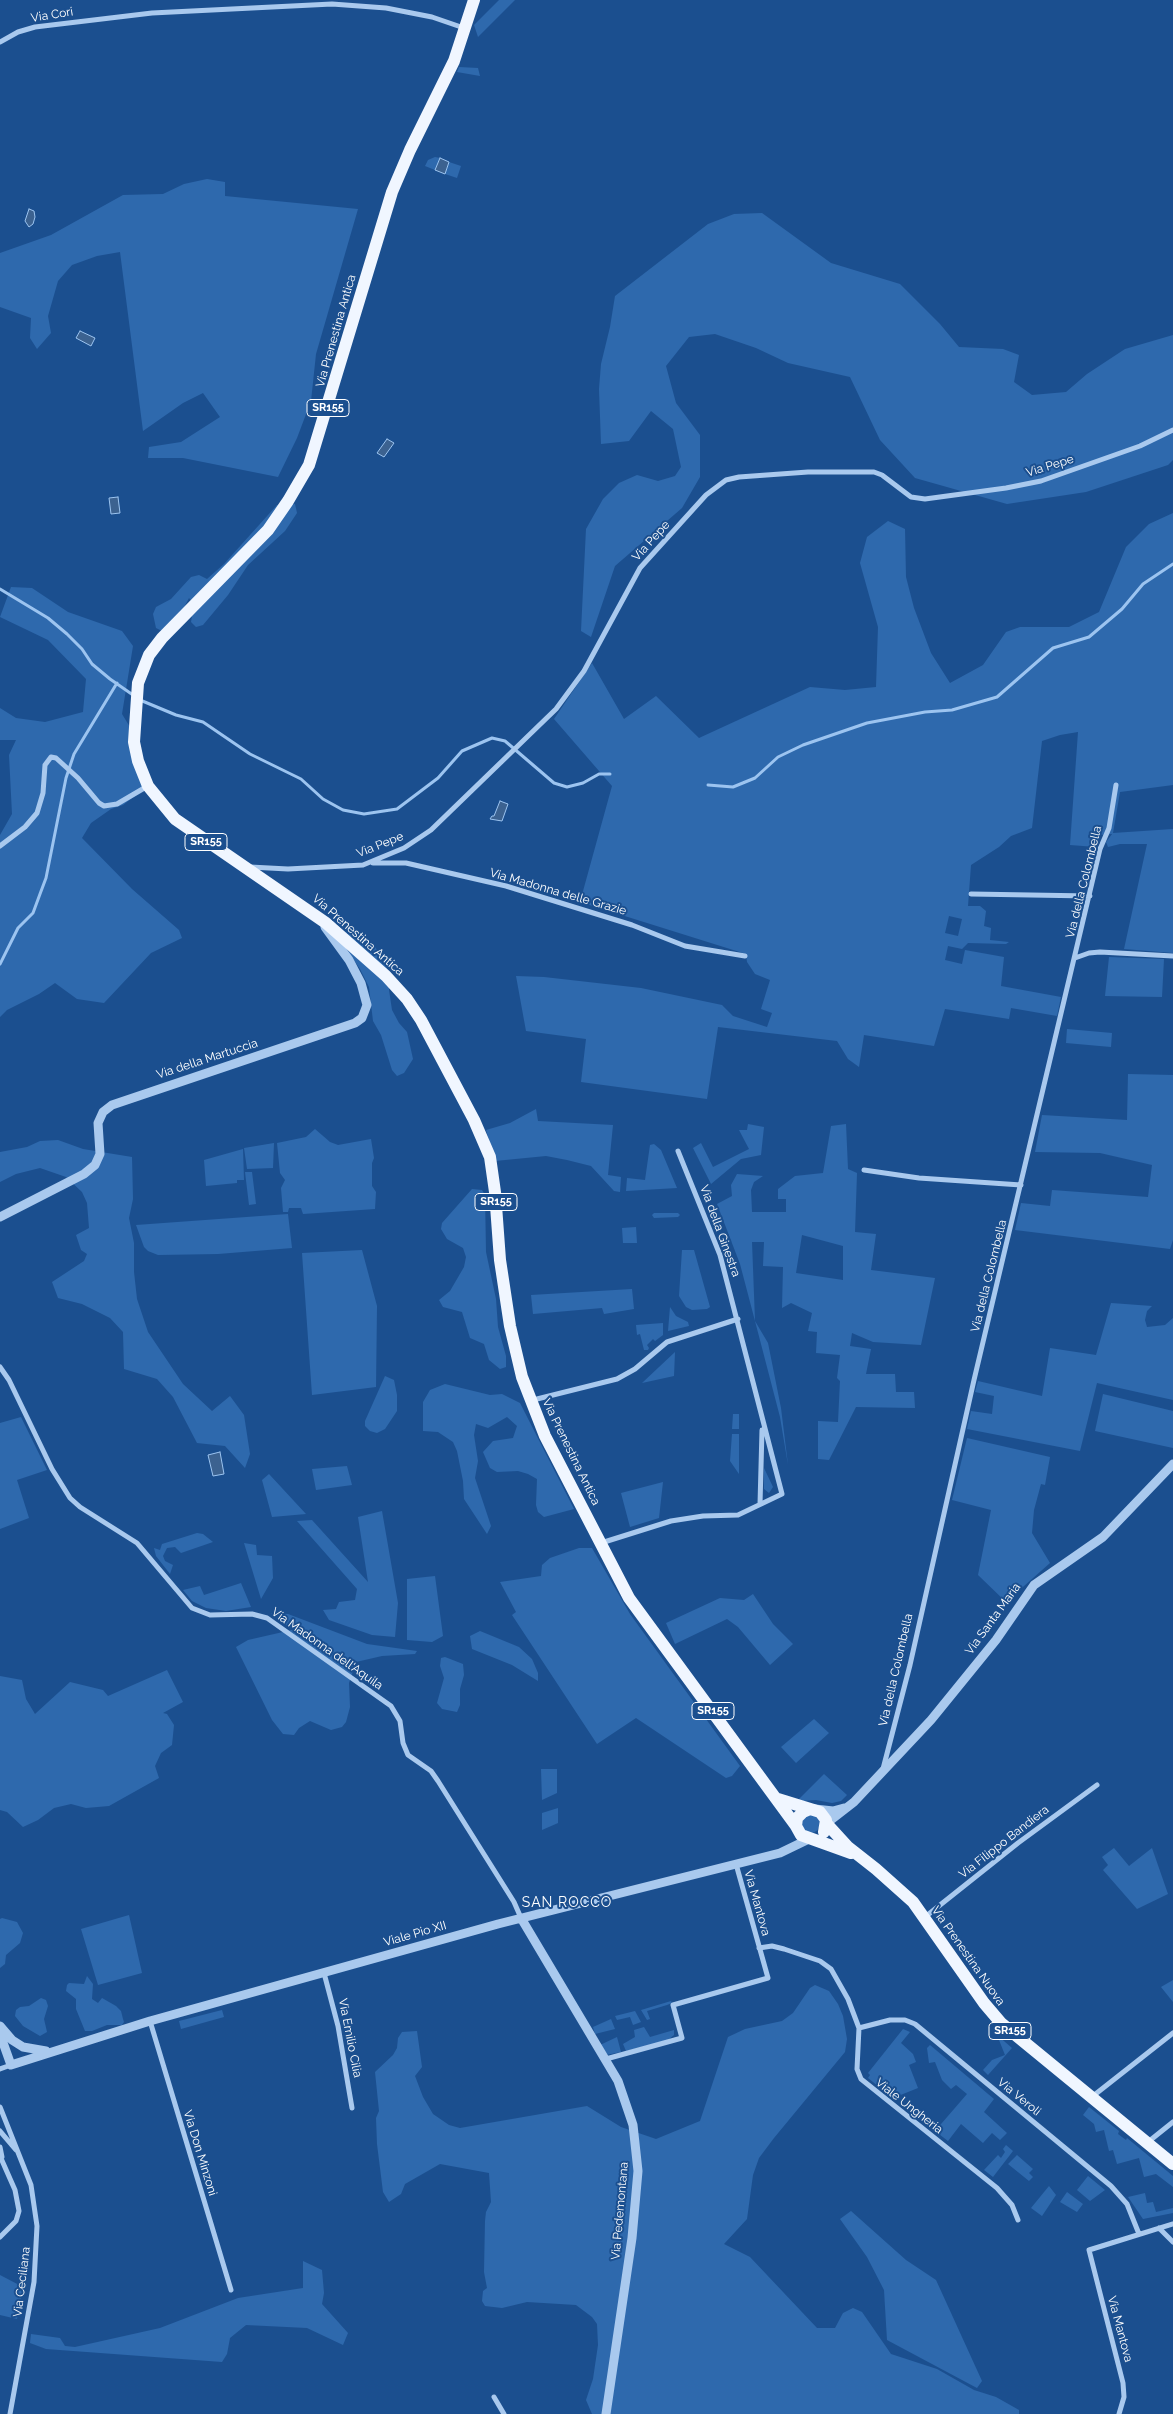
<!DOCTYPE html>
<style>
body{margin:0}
canvas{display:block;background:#1b4f8f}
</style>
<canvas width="1173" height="2414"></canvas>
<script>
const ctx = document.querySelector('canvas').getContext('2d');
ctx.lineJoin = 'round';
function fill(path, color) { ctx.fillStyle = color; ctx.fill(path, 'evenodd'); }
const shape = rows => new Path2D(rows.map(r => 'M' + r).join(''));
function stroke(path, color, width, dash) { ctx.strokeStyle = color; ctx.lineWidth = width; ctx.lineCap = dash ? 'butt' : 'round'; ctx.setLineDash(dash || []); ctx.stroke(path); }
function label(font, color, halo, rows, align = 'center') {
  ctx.font = font + ' Raleway,sans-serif'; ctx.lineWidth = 4; ctx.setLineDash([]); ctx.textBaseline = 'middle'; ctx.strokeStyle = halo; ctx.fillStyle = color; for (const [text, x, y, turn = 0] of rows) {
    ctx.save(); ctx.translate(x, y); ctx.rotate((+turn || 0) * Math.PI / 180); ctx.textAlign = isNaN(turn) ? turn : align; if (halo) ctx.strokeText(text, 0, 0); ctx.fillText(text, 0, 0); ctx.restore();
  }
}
fill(shape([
 [499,0,515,0,478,37,474,25],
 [459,67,478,68,480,76,457,72],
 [435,157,440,158,435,170,425,166,428,160],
 [449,162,461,166,457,178,445,174],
 [207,179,225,182,225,196,358,209,316,354,311,401,297,438,278,477,183,458,148,458,149,447,181,442,220,417,203,393,183,403,143,431,120,252,97,256,72,265,58,281,48,316,51,333,37,349,30,338,31,318,0,307,0,253,51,235,123,195,163,194,184,184],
 [762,213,831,263,900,284,940,324,959,347,1003,349,1019,355,1014,382,1032,395,1066,392,1087,374,1125,349,1173,335,1173,460,1168,465,1086,492,1007,504,915,478,880,440,850,377,788,363,756,348,715,334,689,337,666,366,676,403,700,435,700,477,682,508,615,566,591,637,581,631,586,529,603,499,619,483,637,475,658,481,675,476,681,467,673,429,651,411,629,441,601,444,599,389,601,364,610,327,615,296,708,224,734,214],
 [295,504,297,513,285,531,248,565,228,595,203,625,196,627,191,622,192,616,198,609,189,598,180,615,164,632,156,628,153,614,156,607,171,599,191,577,199,575,207,579,224,564,277,505],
 [1173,513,1173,785,1120,792,1113,833,1173,829,1173,953,1124,949,1147,844,1120,844,1108,847,1106,842,1112,834,1099,835,1096,847,1070,845,1078,732,1060,735,1042,741,1032,828,1011,836,999,847,971,865,968,906,980,906,986,911,984,926,991,928,990,940,1009,942,1006,944,968,943,962,949,948,946,945,960,962,964,965,950,1004,957,1001,986,1061,997,1057,1016,1011,1008,1009,1019,945,1009,934,1046,864,1035,859,1067,848,1059,837,1041,718,1027,707,1099,581,1082,586,1039,526,1031,516,976,544,977,641,988,722,1005,733,1016,767,1027,772,1013,761,1009,770,980,755,974,747,962,746,954,580,902,612,786,554,719,592,663,624,719,656,696,699,738,810,687,845,690,876,687,878,627,860,563,867,537,888,521,905,529,906,577,914,608,931,653,950,683,983,665,1006,632,1020,627,1069,627,1099,612,1126,547,1149,524],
 [949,916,962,919,958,936,945,933],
 [11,587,32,588,68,612,122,631,133,646,122,714,133,732,148,786,123,805,111,809,91,823,82,838,132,889,179,930,182,938,151,953,104,1003,77,999,55,983,39,994,7,1010,0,1017,0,835,12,814,9,755,16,740,0,740,0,708,16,718,45,722,83,712,86,679,48,640,0,617],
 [352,927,373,943,390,974,389,990,392,1010,399,1023,407,1032,413,1059,404,1073,397,1076,392,1070,381,1035,373,1021,369,987,360,969,349,953,346,932],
 [1109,957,1164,959,1162,997,1105,996],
 [1067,1029,1112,1033,1111,1047,1066,1043],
 [1128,1074,1173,1075,1173,1240,1170,1249,1015,1230,1021,1203,1050,1206,1052,1190,1148,1197,1152,1165,1100,1153,1035,1152,1042,1115,1127,1120],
 [536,1109,538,1121,613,1125,608,1175,621,1177,620,1192,614,1191,591,1166,567,1160,546,1156,495,1161,486,1130,510,1123],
 [748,1124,764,1127,761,1155,741,1159,711,1184,693,1148,701,1143,713,1167,749,1149,739,1130,747,1130],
 [846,1124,848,1169,857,1173,855,1232,876,1234,871,1270,935,1278,921,1345,873,1342,852,1333,850,1346,871,1349,866,1374,895,1374,896,1392,914,1392,915,1408,856,1407,829,1460,818,1459,818,1421,838,1422,840,1381,837,1378,840,1355,816,1353,817,1332,808,1331,812,1313,791,1303,782,1308,783,1267,763,1266,764,1242,752,1242,755,1321,768,1343,781,1408,788,1465,780,1417,755,1321,740,1264,717,1204,732,1196,731,1185,737,1174,763,1176,754,1182,751,1190,752,1212,786,1212,786,1199,778,1199,778,1189,795,1176,823,1173,831,1126],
 [802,1235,843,1246,843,1280,796,1273],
 [315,1129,330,1142,338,1145,371,1139,374,1158,372,1163,372,1186,376,1192,375,1209,303,1214,301,1208,289,1208,288,1212,283,1212,281,1188,285,1180,280,1173,277,1143,306,1137],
 [58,1140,83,1149,132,1157,133,1199,129,1218,134,1243,134,1272,137,1299,148,1332,183,1384,212,1411,230,1396,244,1415,250,1454,245,1468,225,1446,197,1443,173,1397,157,1379,124,1369,123,1332,110,1318,82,1304,58,1298,52,1282,84,1261,87,1254,81,1250,76,1235,89,1228,87,1203,82,1192,66,1177,40,1168,16,1174,0,1182,0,1152,27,1147,40,1141],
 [274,1143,273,1168,247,1169,244,1148],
 [654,1144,661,1150,677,1188,626,1191,627,1178,645,1180,650,1145],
 [243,1149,244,1180,237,1180,237,1183,206,1186,204,1160],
 [245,1172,252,1172,256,1204,249,1205],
 [472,1189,482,1190,485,1195,486,1252,496,1299,498,1327,506,1356,506,1367,500,1369,489,1360,484,1344,470,1338,462,1312,443,1307,439,1300,450,1291,464,1267,466,1257,463,1248,447,1239,441,1229,442,1223],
 [654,1213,678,1213,680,1215,678,1217,654,1218,652,1215],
 [288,1214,292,1248,218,1254,158,1255,148,1251,144,1247,136,1225],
 [636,1227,637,1243,623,1243,622,1228],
 [362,1250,377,1306,376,1387,312,1395,302,1253],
 [682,1250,694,1250,710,1307,707,1309,692,1310,686,1307,679,1296],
 [632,1289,634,1309,604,1314,602,1308,533,1314,531,1295],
 [1111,1303,1152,1306,1147,1311,1145,1320,1147,1327,1165,1325,1173,1318,1173,1400,1097,1383,1080,1451,967,1429,971,1411,992,1414,994,1396,975,1392,978,1381,1042,1396,1050,1348,1096,1355],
 [670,1307,676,1316,688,1322,689,1326,668,1331],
 [663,1323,663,1335,655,1341,653,1339,647,1345,649,1348,648,1350,644,1350,640,1334,637,1335,636,1325],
 [675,1352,674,1376,642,1383],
 [385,1376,394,1380,397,1395,397,1411,385,1429,377,1433,370,1431,365,1426,365,1421],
 [445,1384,490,1395,502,1394,520,1403,574,1509,544,1517,538,1512,536,1505,537,1479,528,1474,518,1471,497,1472,490,1468,483,1452,493,1441,513,1438,517,1426,507,1417,488,1428,476,1424,474,1435,478,1461,475,1478,491,1526,487,1534,464,1499,463,1481,457,1451,453,1442,438,1432,423,1431,423,1402,430,1390],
 [1103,1394,1173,1411,1173,1448,1095,1431],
 [733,1414,739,1414,739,1429,732,1429],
 [21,1417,47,1470,17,1480,29,1518,0,1529,0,1423],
 [732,1434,739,1434,739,1474,730,1461],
 [967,1438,1050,1457,1045,1485,1041,1484,1034,1510,1032,1533,1050,1563,1006,1602,978,1575,991,1510,952,1500],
 [347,1466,352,1485,316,1490,312,1469],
 [764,1468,773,1487,769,1493,764,1489],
 [269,1474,306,1514,272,1517,262,1480],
 [663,1482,659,1518,630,1527,621,1493],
 [382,1511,398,1603,395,1637,372,1635,329,1620,323,1610,336,1609,339,1602,355,1600,357,1589,297,1521,312,1520,368,1582,358,1517],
 [197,1533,203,1534,213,1542,181,1553,175,1547,167,1548,163,1556,165,1561,173,1565,170,1574,156,1556,154,1548,160,1550,162,1544],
 [244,1543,256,1545,257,1555,272,1556,273,1578,261,1599],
 [579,1548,592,1548,630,1614,740,1766,732,1776,726,1778,636,1718,597,1744,512,1615,516,1612,500,1582,541,1576,542,1565,550,1558],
 [435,1576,443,1636,432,1642,407,1640,407,1579],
 [241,1583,251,1607,226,1611,206,1608,192,1601,183,1590,200,1586,204,1595],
 [753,1594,773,1624,793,1644,770,1665,738,1627,727,1619,675,1644,666,1623,720,1598,744,1600],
 [271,1613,288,1614,367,1644,417,1651,415,1654,382,1656,356,1662,349,1683,350,1707,346,1722,342,1727,331,1730,310,1721,299,1728,294,1735,283,1734,272,1720,236,1647,248,1640,296,1629,290,1628],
 [480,1631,519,1647,532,1659,538,1673,538,1681,512,1665,472,1649,470,1636],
 [445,1657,463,1664,464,1675,460,1689,460,1705,457,1712,442,1709,437,1703,444,1678,440,1666,441,1658],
 [167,1670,183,1702,163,1713,167,1714,174,1725,172,1745,161,1753,155,1766,159,1778,109,1806,86,1808,71,1804,54,1808,38,1820,23,1827,7,1812,0,1810,0,1676,22,1680,26,1699,35,1714,70,1682,103,1690,108,1696],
 [814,1719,829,1733,796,1763,781,1747],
 [541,1769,557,1769,557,1793,542,1800],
 [824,1774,847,1795,841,1801,832,1803,816,1800,800,1801,798,1800],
 [558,1808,558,1823,542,1830,542,1813],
 '802 1824a9 9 0 1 1 18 0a9 9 0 1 1-18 0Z',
 [1114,1848,1129,1866,1152,1848,1168,1894,1137,1909,1103,1870,1108,1865,1102,1857],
 [129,1915,142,1973,98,1985,81,1929],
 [2,1918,17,1922,23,1933,20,1943,6,1955,5,1964,0,1968,0,1919],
 [87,1976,93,1984,92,1999,98,2003,102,1998,116,2006,121,2011,123,2019,124,2022,122,2025,107,2025,92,2031,85,2031,76,2009,76,1999,66,1991,67,1985,69,1983,84,1984],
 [1173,1980,1173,2002,1161,1987],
 [815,1985,829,1991,838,2004,843,2016,847,2039,845,2052,774,2138,759,2158,753,2175,747,2219,724,2244,750,2257,817,2328,835,2328,843,2313,853,2308,862,2312,891,2354,937,2369,974,2390,996,2397,1019,2410,1019,2414,592,2414,586,2400,593,2379,598,2345,597,2324,592,2317,576,2305,527,2302,502,2308,485,2306,482,2301,483,2291,487,2288,484,2272,485,2221,486,2212,491,2202,489,2173,440,2164,405,2184,401,2194,389,2202,383,2192,377,2144,376,2118,379,2111,375,2072,393,2055,397,2048,398,2038,402,2032,417,2031,422,2067,415,2076,423,2097,433,2114,449,2125,460,2128,587,2106,621,2127,656,2139,700,2121,728,2037,745,2029,782,2021,793,2013,810,1988],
 [41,1998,46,2000,48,2006,44,2019,47,2032,40,2036,23,2026,15,2016,16,2010,20,2007,29,2006],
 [671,2001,672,2003,667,2005,647,2011,650,2019,647,2020,641,2010],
 [222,2010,224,2017,181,2029,179,2021],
 [635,2011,641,2022,633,2025,630,2017,617,2020,615,2016],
 [611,2019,615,2029,595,2034,593,2027],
 [644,2027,650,2037,674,2030,674,2035,668,2040,626,2051,623,2044,635,2037,634,2030],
 [903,2029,910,2032,901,2043,913,2054,916,2062,909,2065,918,2088,893,2098,868,2078,870,2075,868,2073],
 [997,2035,1012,2048,988,2075,983,2070,992,2060,1005,2055],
 [617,2037,621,2052,606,2055,600,2045],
 [930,2045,994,2099,984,2112,1007,2133,1000,2140,992,2133,983,2143,961,2124,948,2141,935,2131,967,2094,956,2085,951,2089,942,2080,935,2062,929,2063,927,2048],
 [1089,2107,1119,2131,1118,2134,1126,2140,1127,2138,1173,2176,1173,2187,1156,2174,1144,2177,1139,2158,1117,2164,1113,2150,1109,2151,1104,2130,1096,2132,1094,2124,1083,2115],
 [1006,2145,1013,2151,993,2177,984,2170,998,2155,1001,2158,1005,2152,1003,2149],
 [1017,2155,1033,2169,1029,2173,1033,2177,1029,2181,1008,2164],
 [1088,2176,1105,2190,1090,2201,1077,2190],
 [1049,2186,1056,2195,1042,2216,1031,2208],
 [1067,2192,1083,2204,1077,2212,1060,2202],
 [1145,2193,1147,2203,1153,2202,1156,2212,1173,2208,1173,2213,1143,2219,1128,2197],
 [851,2211,906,2260,936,2280,982,2381,977,2388,887,2340,884,2290,867,2257,840,2219],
 [303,2261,322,2270,324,2293,322,2304,348,2333,343,2345,307,2328,246,2325,230,2338,227,2354,222,2362,46,2349,30,2343,31,2334,60,2338,65,2346,75,2347,160,2328,238,2298,303,2288],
 [0,2275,23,2287,17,2319,0,2315]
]), '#2e69ad');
const water = shape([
 [440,158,449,162,445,174,435,170,440,158],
 [29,209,34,211,35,217,33,224,29,227,25,221,29,209],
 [80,331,95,338,91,346,76,338,80,331],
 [387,439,394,443,384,457,377,453,387,439],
 [118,497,120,513,111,514,109,498,118,497],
 [500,801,508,804,502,821,490,819,492,816,494,816,500,801],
 [220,1452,224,1474,213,1476,208,1455,220,1452]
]);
fill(water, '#3c6290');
stroke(water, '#9cc4f0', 1);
stroke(shape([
 [0,589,48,618,67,634,82,649,92,664,110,679,133,695],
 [140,700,176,715,203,722,250,754,301,779,323,799,343,810,364,814,397,809,438,778,462,751,492,738,505,741,554,783,567,787,583,783,599,774,610,774],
 [708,785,733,787,755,778,778,757,803,745,867,723,925,712,952,710,997,697,1053,648,1089,637,1122,609,1143,584,1173,564],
 [0,964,18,928,33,913,40,894,46,878,66,778,74,754,117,683]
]), '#9cc4f0', 3);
stroke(shape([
 [0,42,18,32,35,27,152,13,332,4,386,8,432,17,464,28],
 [0,846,25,827,37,813,43,793,45,765,51,757,56,758,78,778,99,803,104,806,117,804,146,787],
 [373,863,406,863,506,886,632,925,685,946,745,956],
 [250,867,288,869,363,865,404,848,431,830,556,709,584,671,640,568,706,495,726,480,739,477,808,472,874,472,882,475,911,497,925,499,1006,488,1041,481,1140,446,1173,430],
 [971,894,1090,896],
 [1075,958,1089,953,1100,952,1173,956],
 [864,1170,919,1178,1021,1185],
 [0,1367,9,1380,52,1469,70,1498,80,1507,137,1543,192,1608,210,1615,252,1614,267,1618,391,1706,400,1721,403,1743,408,1755,431,1771,438,1781,514,1902,521,1918],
 [533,1400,617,1379,635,1369,667,1342,738,1319],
 [760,1504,762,1430],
 [601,1543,671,1521,703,1516,738,1515,782,1494,720,1255,678,1151],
 [883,1769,910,1665,974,1380,1100,849,1109,828,1116,785],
 [925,1917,1018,1843,1097,1785],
 [759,1948,772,1946,784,1949,820,1961,831,1969,848,1999,859,2028,857,2069,861,2079,997,2188,1012,2205,1018,2220],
 [324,1973,338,2026,352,2108],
 [150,2021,231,2290],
 [859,2028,890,2020,905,2020,915,2024,1111,2186,1127,2204,1139,2234],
 [606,2059,682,2038,673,2005,768,1978,736,1864],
 [0,2069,11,2065],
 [1093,2096,1173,2033],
 [0,2107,31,2185,37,2226,34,2282,10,2414],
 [0,2131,16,2150],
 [1148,2142,1173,2122],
 [0,2147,2,2157],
 [0,2156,15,2190,19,2211,16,2221,0,2237],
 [1159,2228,1173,2242],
 [494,2397,504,2414],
 [1119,2414,1124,2397,1123,2383,1089,2250,1173,2224]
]), '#a9c9ee', 5);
stroke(shape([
 [0,1217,84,1174,95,1165,100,1154,98,1123,103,1112,112,1105,355,1023,362,1018,367,1005,361,983,349,960,325,927],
 [815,1809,833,1811,844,1808],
 [827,1823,854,1802,931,1720,996,1640,1034,1585,1103,1537,1173,1464],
 [521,1918,618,2081,633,2125,638,2171,632,2238,606,2414],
 [0,2026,12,2040,23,2047,46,2051],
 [0,2034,11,2065,150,2021,498,1924,780,1853,809,1839]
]), '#a9c9ee', 9);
stroke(shape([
 [474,0,454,61,410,150,392,192,309,465,288,501,268,530,162,638,149,655,138,683,134,742,138,761,148,786,175,819,326,923,386,976,407,999,421,1020,474,1120,490,1157,495,1192,500,1260,510,1326,522,1377,545,1436,629,1598,796,1826],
 [778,1799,820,1812,826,1820,824,1832],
 [810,1809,803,1812,797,1818,796,1826,801,1835,851,1853],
 [827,1824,848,1847,876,1869,913,1902,984,2003,1001,2023,1173,2164]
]), '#f0f6ff', 12);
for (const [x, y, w] of [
 [328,408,42],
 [206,842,42],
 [496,1202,42],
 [713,1711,42],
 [1010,2031,42]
]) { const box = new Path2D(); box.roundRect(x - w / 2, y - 8.5, w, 17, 4); ctx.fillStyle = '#1b4f8f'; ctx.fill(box); stroke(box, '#fff', 1); }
label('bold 11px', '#fff', null, [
 ["SR155",328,408],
 ["SR155",206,842],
 ["SR155",496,1202],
 ["SR155",713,1711],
 ["SR155",1010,2031]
]);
label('12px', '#fff', '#1b4f8f', [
 ["Via Cori",52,15,-9],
 ["Via Prenestina Antica",336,331,-74],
 ["Via Pepe",1050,466,-17],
 ["Via Pepe",651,541,-48],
 ["Via Pepe",380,845,-22],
 ["Via della Colombella",1084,882,-76],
 ["Via Madonna delle Grazie",558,892,16],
 ["Via Prenestina Antica",358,935,41],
 ["Via della Martuccia",207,1059,-18],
 ["Via della Ginestra",720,1231,70],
 ["Via della Colombella",989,1276,-76],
 ["Via Prenestina Antica",571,1452,64],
 ["Via Santa Maria",993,1619,-54],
 ["Via Madonna dell'Aquila",327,1649,35],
 ["Via della Colombella",896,1670,-77],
 ["Via Filippo Bandiera",1004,1842,-38],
 ["Via Mantova",757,1903,74],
 ["Viale Pio XII",415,1934,-16],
 ["Via Prenestina Nuova",968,1956,55],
 ["Via Emilio Cilia",350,2038,79],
 ["Via Veroli",1019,2097,39],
 ["Viale Ungheria",909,2106,38],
 ["Via Don Minzoni",200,2153,73],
 ["Via Pedemontana",620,2211,-85],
 ["Via Ceciliana",22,2282,-83],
 ["Via Mantova",1120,2329,75]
]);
ctx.letterSpacing = '1px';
label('14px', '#fff', '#1b4f8f', [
 ["SAN ROCCO",567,1903]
]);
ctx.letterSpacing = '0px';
</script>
